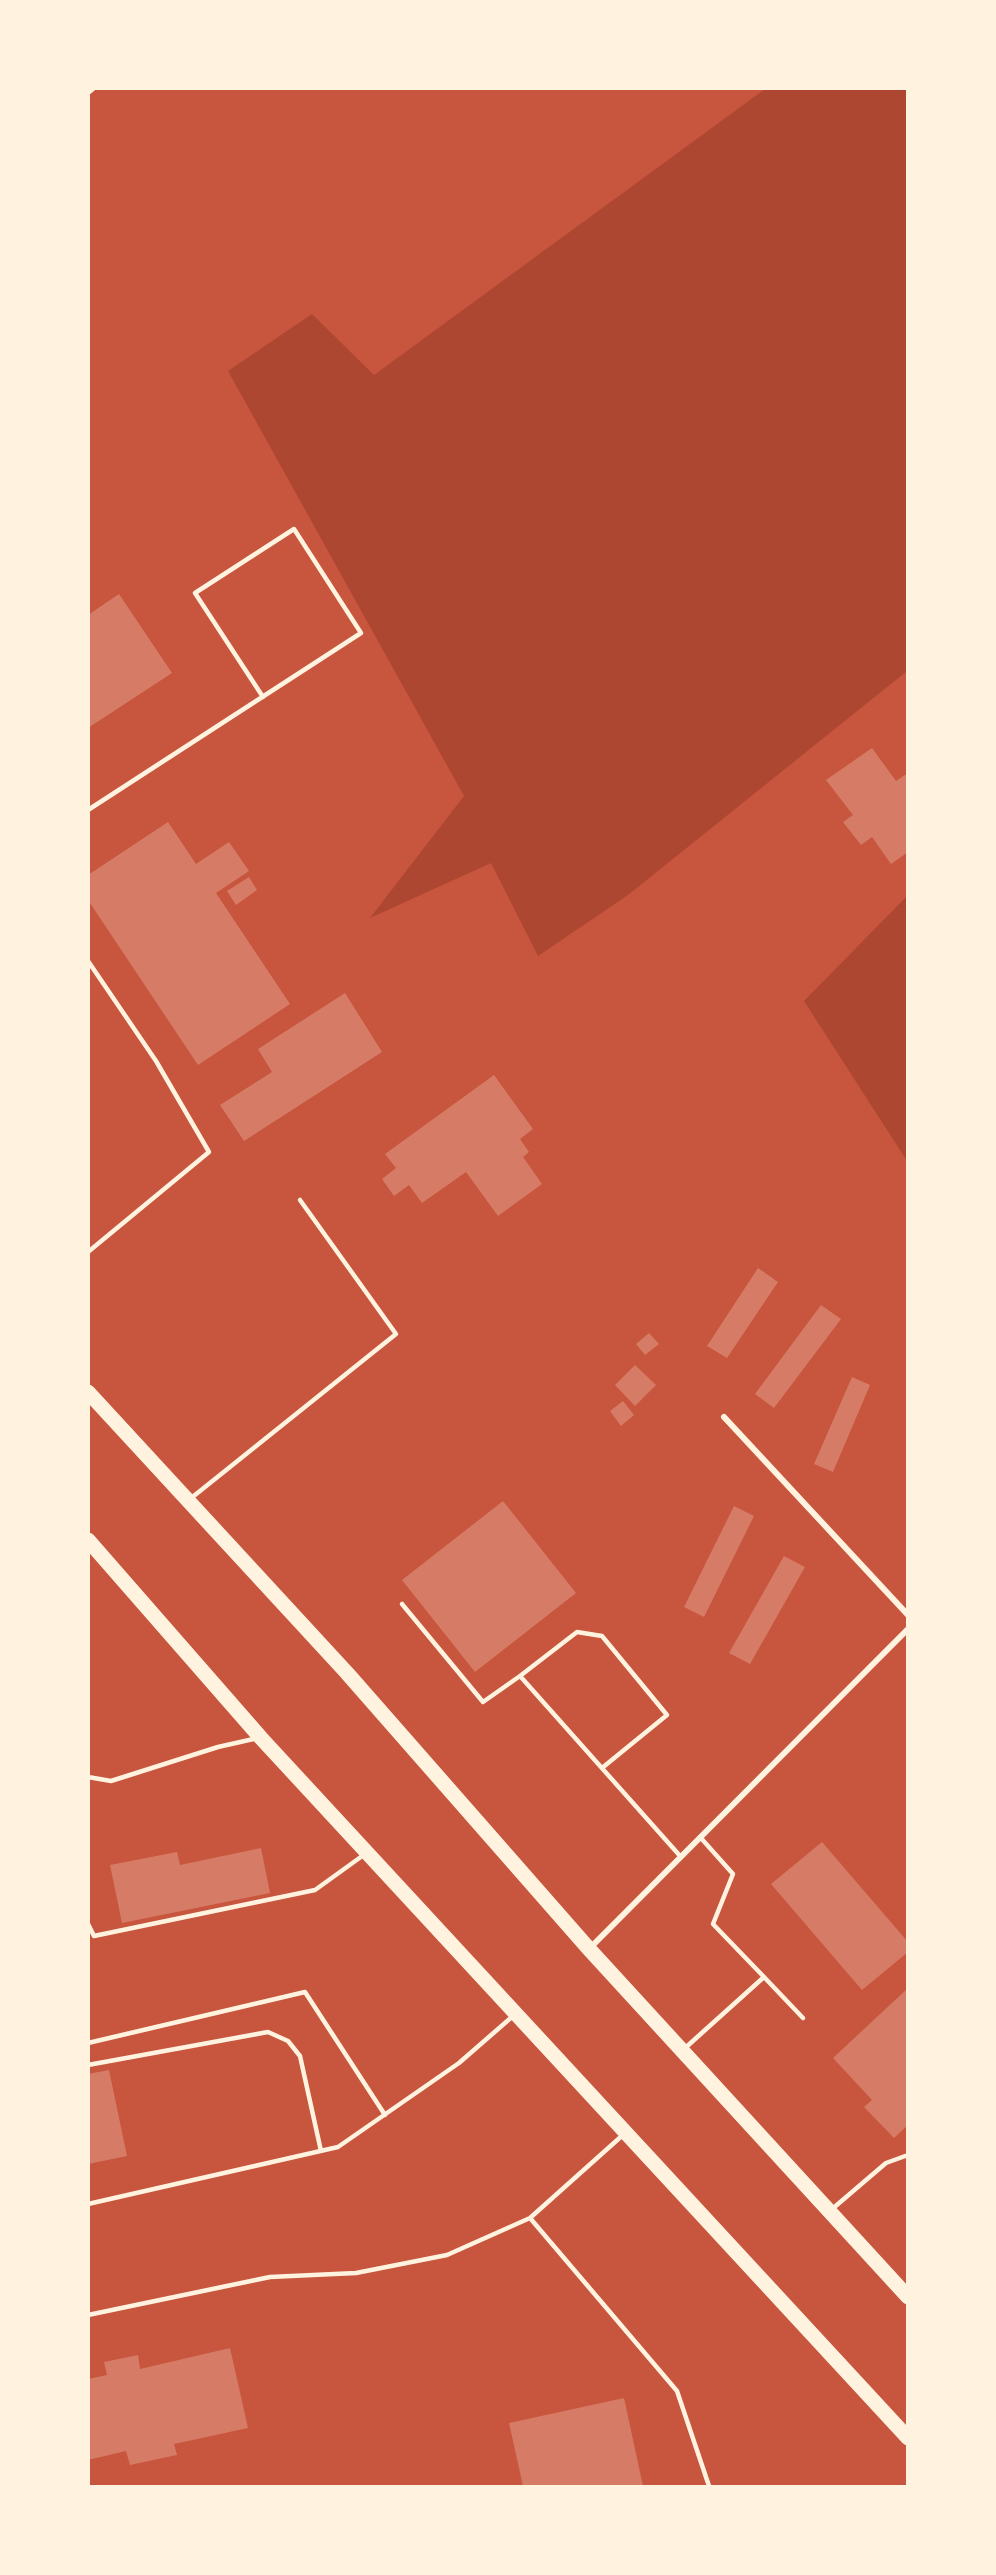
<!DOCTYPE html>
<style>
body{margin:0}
#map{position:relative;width:996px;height:2575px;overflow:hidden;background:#c8553d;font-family:"Varela Round",sans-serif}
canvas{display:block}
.frame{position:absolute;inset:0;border:90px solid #fff3e0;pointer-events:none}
</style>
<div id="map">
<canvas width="996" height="2575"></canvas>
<div class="frame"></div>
</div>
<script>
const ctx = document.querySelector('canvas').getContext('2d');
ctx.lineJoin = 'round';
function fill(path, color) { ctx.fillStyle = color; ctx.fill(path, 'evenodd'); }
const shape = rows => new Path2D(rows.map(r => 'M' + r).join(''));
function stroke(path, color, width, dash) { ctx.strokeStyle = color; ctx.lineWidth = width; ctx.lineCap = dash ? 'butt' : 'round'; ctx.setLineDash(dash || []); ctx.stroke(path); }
fill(shape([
 [765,89,907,89,907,671,628,895,538,956,491,863,370,918,464,796,228,371,312,314,374,375],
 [907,896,907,1161,804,1001]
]), '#ae4732');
fill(shape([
 [119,594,172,673,88,728,88,615],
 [872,748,896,781,908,773,908,852,891,864,872,837,861,845,843,822,853,815,826,780],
 [168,822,196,864,229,842,249,871,216,893,290,1004,198,1065,88,900,88,875],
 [249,877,257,890,236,905,227,891],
 [345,993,382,1052,244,1141,220,1105,272,1072,258,1049],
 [494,1075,533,1129,520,1139,529,1152,523,1157,542,1184,498,1216,466,1172,422,1203,409,1185,394,1196,382,1179,396,1168,385,1154],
 [758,1268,778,1282,727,1358,707,1346],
 [821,1305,841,1319,774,1408,755,1394],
 [649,1333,659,1344,645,1355,636,1344],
 [635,1365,656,1385,635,1406,615,1385],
 [852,1377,870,1385,833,1472,814,1464],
 [623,1401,634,1415,621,1426,610,1411],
 [503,1501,576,1593,475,1672,402,1580],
 [734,1506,754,1516,704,1617,684,1607],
 [784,1556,805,1567,750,1664,729,1653],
 [822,1842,908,1942,908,1952,862,1990,771,1884],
 [261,1848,270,1893,122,1923,110,1865,177,1852,180,1865],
 [908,1988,908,2125,894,2138,864,2107,872,2100,833,2058],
 [109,2070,127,2156,88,2164,88,2074],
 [230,2348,248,2428,174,2444,177,2455,130,2465,126,2451,88,2460,88,2379,107,2375,104,2362,138,2355,140,2369],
 [624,2398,643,2486,523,2486,509,2423]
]), '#d67c66');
stroke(shape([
 [88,93,94,88],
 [88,810,361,633,294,529,195,593,263,697],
 [88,961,156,1061,209,1152,88,1252],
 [190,1499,396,1334,300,1200],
 [402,1604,483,1702,520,1676,681,1857],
 [520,1676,577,1632,602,1636,667,1715,602,1768],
 [88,1777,111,1781,218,1747,258,1738],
 [700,1837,733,1874,713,1924,764,1977],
 [88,1924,94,1936,315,1890,365,1854],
 [88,2043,305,1992,385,2115],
 [684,2049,764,1977,803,2018],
 [88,2065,268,2032,288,2041,300,2056,321,2151],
 [88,2204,338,2147,459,2063,513,2016],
 [831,2210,886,2163,908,2155],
 [530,2218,677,2391,709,2486],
 [88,2315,270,2277,356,2273,447,2255,530,2218,624,2134]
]), '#fff3e0', 4.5);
stroke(shape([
 [724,1417,908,1615],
 [589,1949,908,1629]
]), '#fff3e0', 6);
stroke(shape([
 [88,1392,347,1673,589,1949,908,2297],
 [88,1540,261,1738,908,2438]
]), '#fff3e0', 15);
</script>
